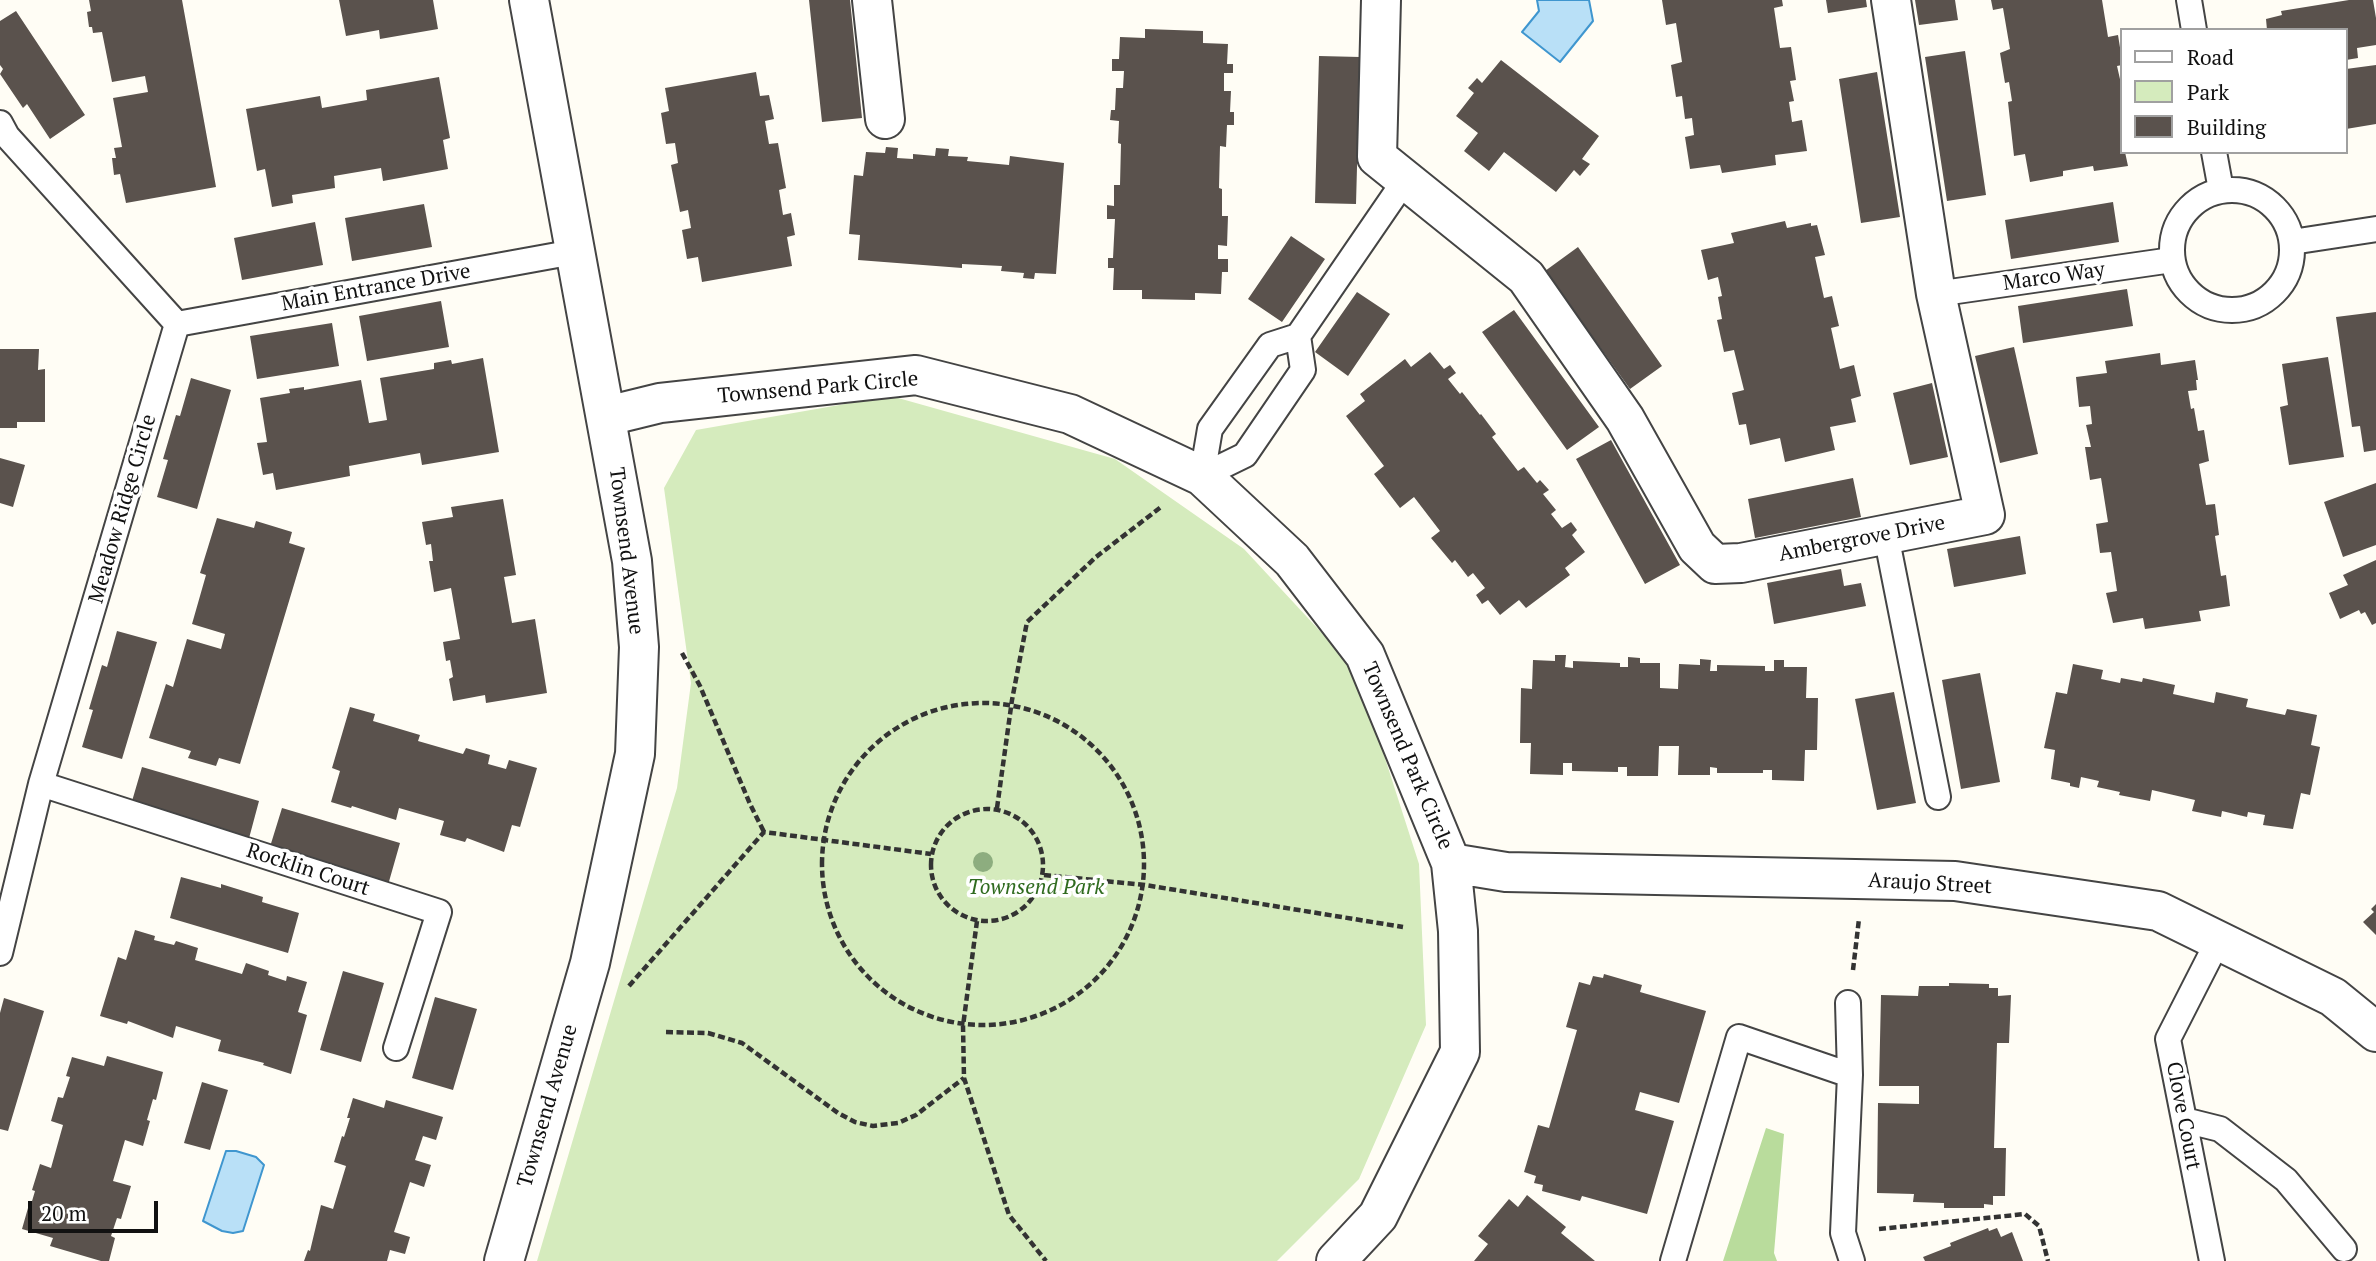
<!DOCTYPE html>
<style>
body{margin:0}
#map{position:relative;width:2376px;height:1261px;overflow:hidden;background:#fffdf5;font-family:"PT Serif",serif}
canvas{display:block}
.legend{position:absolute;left:2120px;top:28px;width:228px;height:126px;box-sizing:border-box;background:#fff;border:2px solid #a0a0a0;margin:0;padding:9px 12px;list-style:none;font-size:21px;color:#111}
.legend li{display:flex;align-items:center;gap:14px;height:35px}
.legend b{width:35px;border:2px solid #a0a0a0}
.scale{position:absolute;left:28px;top:1201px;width:130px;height:32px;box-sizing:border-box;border:4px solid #111;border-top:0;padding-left:9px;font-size:21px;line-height:24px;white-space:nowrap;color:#111;-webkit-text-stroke:5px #fff;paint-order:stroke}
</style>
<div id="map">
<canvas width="2376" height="1261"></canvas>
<ul class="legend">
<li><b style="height:9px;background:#fff"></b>Road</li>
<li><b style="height:19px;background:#d5ebbd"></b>Park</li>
<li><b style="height:19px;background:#5a524d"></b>Building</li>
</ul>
<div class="scale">20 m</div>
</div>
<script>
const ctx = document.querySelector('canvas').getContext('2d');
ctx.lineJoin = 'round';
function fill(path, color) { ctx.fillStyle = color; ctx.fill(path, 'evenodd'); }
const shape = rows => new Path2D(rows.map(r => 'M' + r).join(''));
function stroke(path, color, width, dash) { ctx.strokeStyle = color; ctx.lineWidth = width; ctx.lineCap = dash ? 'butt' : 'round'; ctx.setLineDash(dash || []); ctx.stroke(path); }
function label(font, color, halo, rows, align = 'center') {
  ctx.font = font + ' "PT Serif",serif'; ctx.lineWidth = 7; ctx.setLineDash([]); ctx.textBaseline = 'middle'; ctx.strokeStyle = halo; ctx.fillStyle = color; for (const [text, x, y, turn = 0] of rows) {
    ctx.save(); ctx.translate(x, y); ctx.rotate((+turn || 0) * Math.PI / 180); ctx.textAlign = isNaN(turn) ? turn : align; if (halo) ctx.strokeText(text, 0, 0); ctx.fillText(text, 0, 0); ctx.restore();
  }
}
fill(shape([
 [891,396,1115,459,1244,549,1357,671,1419,864,1426,1025,1359,1179,1277,1261,537,1261,677,788,691,683,664,488,696,430]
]), '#d5ebbd');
fill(shape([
 [1766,1128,1784,1134,1774,1253,1777,1261,1723,1261]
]), '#b9dc9c');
const water = shape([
 [1537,0,1589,0,1593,21,1560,62,1522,32,1539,11,1537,0],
 [226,1151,236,1151,256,1157,264,1165,243,1231,233,1233,222,1231,203,1221,226,1151]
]);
fill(water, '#b9e0f7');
stroke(water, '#3f96cf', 2);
fill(shape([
 [89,0,182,0,216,187,126,203,120,174,114,175,112,158,116,158,114,148,122,147,113,98,148,92,145,76,112,82,102,32,93,33,92,27,89,27,87,12,91,11],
 [339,0,433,0,438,29,380,39,379,30,346,36],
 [809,0,850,0,862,118,822,122],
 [1662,0,1782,0,1783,6,1774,8,1780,48,1791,47,1796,80,1790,81,1794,101,1789,102,1792,122,1802,120,1807,151,1775,155,1776,165,1722,173,1720,165,1690,169,1685,137,1694,135,1692,118,1685,119,1682,96,1676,97,1671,65,1682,62,1676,23,1666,25],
 [1826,0,1866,0,1867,7,1828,13],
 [1915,0,1955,0,1958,20,1919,25],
 [1991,0,2102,0,2108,37,2118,35,2122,60,2122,65,2117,66,2122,88,2122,152,2125,152,2128,166,2094,171,2093,166,2063,171,2063,176,2030,182,2025,154,2014,156,2008,102,2012,101,2009,82,2005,83,2000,53,2010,49,2003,8,1993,10],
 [2349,0,2373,0,2376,18,2376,45,2357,48,2358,58,2346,60,2346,30,2267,30,2266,19,2282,15,2281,11],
 [16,11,85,115,50,139,27,104,23,108,0,74,3,69,0,65,0,21],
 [1145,29,1203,31,1203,43,1228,44,1227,64,1233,64,1233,73,1224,73,1224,91,1231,91,1230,112,1234,112,1234,125,1227,125,1226,147,1220,146,1219,188,1222,189,1222,216,1228,216,1227,246,1218,245,1218,259,1228,259,1228,272,1222,272,1221,294,1195,293,1195,300,1142,299,1142,290,1113,290,1114,268,1108,268,1108,258,1113,258,1115,219,1107,219,1107,205,1114,206,1114,185,1120,185,1121,144,1118,143,1119,121,1110,120,1111,110,1115,110,1116,88,1123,88,1124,71,1112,71,1112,59,1119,59,1120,37,1145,38],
 [1965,51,1986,195,1947,201,1925,57],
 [1319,56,1360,57,1356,204,1315,203],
 [1501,60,1599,136,1582,159,1590,164,1580,176,1574,170,1556,192,1504,152,1489,171,1464,151,1478,133,1456,116,1474,93,1468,88,1477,78,1482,83],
 [2376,65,2376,124,2346,129,2346,69],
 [756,72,760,96,769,95,774,119,765,121,769,144,778,143,786,188,779,190,783,215,791,213,795,235,787,237,792,266,702,282,698,257,687,259,682,230,691,228,688,210,680,212,671,165,678,163,675,143,666,144,661,113,669,111,665,88],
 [1877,72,1900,217,1861,223,1839,79],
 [439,77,450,138,443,140,448,169,383,181,381,168,334,176,335,188,292,195,293,203,272,207,265,169,257,171,246,109,320,96,322,108,367,100,366,90],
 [886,147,898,148,897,158,913,159,913,154,935,156,936,148,949,149,948,156,968,157,967,161,1009,165,1010,156,1064,163,1056,274,1035,273,1034,279,1023,278,1024,273,1001,271,1002,266,962,264,962,268,858,260,860,235,849,234,854,175,863,176,866,152,885,153],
 [2113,202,2119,242,2011,259,2005,220],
 [424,204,432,247,352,261,345,218],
 [1785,221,1787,228,1811,223,1811,226,1817,225,1825,255,1815,257,1824,298,1832,296,1839,326,1831,328,1840,369,1854,365,1861,396,1851,399,1856,422,1830,427,1835,450,1785,462,1780,438,1750,445,1746,424,1739,425,1732,393,1744,390,1734,350,1724,352,1717,320,1722,319,1718,297,1722,296,1718,277,1708,280,1701,250,1734,243,1731,233],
 [315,222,323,265,242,280,234,238],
 [1291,236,1325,259,1282,322,1248,299],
 [1578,247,1662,366,1630,389,1545,271],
 [2127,289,2133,326,2023,343,2018,306],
 [1357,292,1390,314,1348,376,1315,352],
 [441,301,449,347,367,361,359,316],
 [1514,310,1599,427,1567,450,1482,332],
 [2376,312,2376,450,2364,452,2360,426,2352,427,2336,317],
 [332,323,339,366,257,379,250,336],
 [2014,347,2038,454,2000,463,1975,356],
 [0,349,39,349,38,370,45,369,45,422,17,422,17,428,0,428],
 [1430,352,1444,369,1450,365,1456,373,1448,379,1460,394,1462,392,1480,415,1481,414,1496,434,1492,437,1518,471,1524,467,1537,483,1540,480,1549,490,1543,494,1556,510,1551,514,1562,528,1571,522,1577,530,1572,535,1585,552,1565,568,1570,575,1526,608,1519,600,1500,615,1488,600,1482,604,1476,595,1485,588,1473,573,1468,577,1455,560,1452,563,1431,538,1440,531,1414,497,1400,508,1374,474,1384,466,1346,416,1365,401,1360,394,1405,359,1411,367],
 [2160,353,2161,365,2195,360,2198,380,2196,380,2197,390,2188,391,2191,409,2194,408,2198,431,2204,430,2209,461,2199,464,2206,505,2215,504,2219,535,2215,536,2221,576,2226,575,2230,606,2199,611,2201,621,2145,629,2143,618,2113,623,2106,593,2117,591,2111,552,2100,553,2096,524,2108,522,2101,478,2090,480,2085,447,2091,447,2086,425,2092,424,2090,406,2079,407,2076,377,2107,373,2105,361],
 [2328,357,2344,457,2289,465,2280,407,2288,405,2282,364],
 [483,358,499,452,422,465,420,453,349,466,350,476,276,490,273,473,263,475,257,443,267,442,260,398,290,393,289,389,304,387,304,390,361,380,369,423,387,420,380,378,434,369,434,363,451,360,452,364],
 [191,378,231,390,197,509,157,497,168,460,163,459,176,415,180,416],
 [1932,383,1948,457,1910,465,1893,393],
 [1611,440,1680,565,1645,584,1576,459],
 [0,458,25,465,13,507,0,503],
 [1853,478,1861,517,1755,538,1748,499],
 [2376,483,2376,545,2343,557,2324,502],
 [503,499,516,575,504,577,512,623,535,619,547,693,486,703,485,695,453,701,449,679,453,677,450,660,446,661,443,642,460,639,451,588,434,592,429,561,433,561,431,544,426,545,422,522,453,517,451,507],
 [217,518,254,528,256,521,292,532,289,543,305,548,240,764,219,758,216,766,188,758,191,751,149,738,166,684,173,687,187,639,221,649,225,634,192,624,206,575,200,573],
 [2020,536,2026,574,1954,587,1947,549],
 [2376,560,2376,623,2372,625,2365,612,2361,614,2359,610,2340,619,2329,593,2348,585,2343,575],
 [1841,569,1844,586,1861,583,1866,606,1774,624,1767,583],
 [117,631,157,642,122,759,82,747,93,710,89,709,102,665,107,667],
 [1555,655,1566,655,1565,667,1573,668,1573,661,1620,663,1620,667,1628,667,1628,657,1640,658,1640,663,1660,663,1660,688,1678,689,1679,664,1700,665,1700,659,1711,660,1710,671,1717,671,1717,665,1765,666,1765,671,1774,671,1774,660,1784,660,1784,667,1807,667,1806,698,1818,698,1817,750,1805,750,1804,781,1772,780,1772,770,1763,770,1763,773,1717,773,1717,768,1710,767,1710,775,1678,775,1679,746,1659,746,1658,776,1627,776,1627,767,1618,767,1618,772,1572,771,1572,763,1563,763,1563,775,1530,774,1531,743,1520,743,1521,688,1532,689,1533,660,1555,661],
 [2073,664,2103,670,2101,679,2120,683,2121,678,2142,682,2143,678,2175,685,2173,694,2214,703,2216,692,2248,699,2246,707,2285,715,2287,709,2317,715,2311,745,2320,747,2310,795,2301,793,2293,829,2263,825,2265,815,2248,812,2247,817,2222,811,2221,817,2192,811,2195,800,2152,790,2150,801,2119,795,2120,792,2097,787,2099,781,2081,777,2079,788,2070,786,2070,783,2051,779,2055,750,2044,748,2056,692,2067,694],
 [1980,673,2000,782,1961,789,1942,680],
 [1894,692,1916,803,1877,810,1855,699],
 [350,707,375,714,373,721,420,735,418,741,463,754,466,748,490,755,488,764,506,769,509,760,537,768,520,827,512,825,504,852,467,838,465,842,440,835,444,821,399,808,396,820,352,806,351,808,331,802,340,771,332,768],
 [142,767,259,801,248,842,130,808],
 [282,808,400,843,388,885,269,850],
 [181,877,221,888,221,884,263,897,262,902,299,913,288,953,170,918],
 [2376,904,2376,935,2363,922,2374,912,2371,909],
 [135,930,155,936,154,940,174,945,176,941,198,948,195,960,242,974,246,963,269,971,268,975,286,981,287,976,307,982,298,1012,307,1015,291,1074,263,1065,264,1063,218,1051,221,1040,176,1026,173,1038,128,1021,127,1024,100,1016,118,957,126,960],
 [343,971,384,983,361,1062,320,1050],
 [1604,974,1642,985,1640,992,1706,1011,1679,1103,1640,1092,1635,1110,1674,1121,1647,1214,1582,1196,1580,1201,1542,1191,1543,1185,1534,1183,1536,1176,1524,1172,1538,1125,1549,1128,1577,1030,1566,1027,1579,982,1590,985,1593,976,1603,978],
 [1949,983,1989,984,1989,988,1998,988,1998,996,2011,995,2009,1043,1997,1043,1994,1148,2006,1148,2005,1196,1993,1196,1993,1205,1984,1204,1984,1208,1944,1208,1944,1203,1913,1202,1914,1194,1877,1193,1878,1103,1919,1104,1919,1086,1879,1086,1881,995,1918,996,1919,986,1949,986],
 [435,997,477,1009,453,1090,412,1078],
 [4,998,44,1011,8,1131,0,1129,0,1013],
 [107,1056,163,1072,156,1100,153,1099,147,1120,150,1121,143,1146,125,1140,113,1181,131,1186,121,1219,117,1218,111,1236,115,1238,109,1261,101,1261,50,1246,53,1238,22,1229,28,1208,30,1208,35,1191,32,1190,40,1164,51,1168,63,1125,51,1121,58,1097,63,1098,70,1077,66,1076,72,1057,104,1066],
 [202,1082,228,1090,210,1150,184,1143],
 [353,1098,384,1108,386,1100,443,1117,436,1140,423,1136,415,1160,431,1165,424,1187,410,1182,394,1232,410,1237,405,1254,390,1250,387,1261,304,1261,308,1250,310,1251,321,1205,333,1209,346,1166,334,1162,342,1136,344,1137,350,1118,347,1118],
 [1527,1195,1566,1227,1561,1233,1595,1261,1474,1261,1488,1244,1478,1236,1509,1199,1518,1207],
 [1988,1228,1989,1231,1997,1228,2001,1237,2012,1232,2023,1261,1925,1261,1923,1257,1951,1246,1950,1243]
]), '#5a524d');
const service = shape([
 [2189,0,2194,30],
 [0,123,7,136,177,324,41,784,0,953],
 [2214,152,2221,190],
 '2172 250a60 60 0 1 1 120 0a60 60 0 1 1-120 0Z',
 [2292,242,2376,229],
 [1936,294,2172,260],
 [177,324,574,252],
 [1298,336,1303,370,1245,455,1202,476,1210,429,1270,345,1298,336,1405,180],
 [1886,535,1938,797],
 [41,784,439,912,396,1048],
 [1848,1003,1850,1075],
 [2184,1120,2220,1129,2286,1180,2344,1249],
 [1673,1261,1739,1037,1850,1075,1843,1233,1852,1261],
 [2212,1261,2168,1039,2219,939]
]);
const minor = shape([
 [872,0,885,119],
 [1381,0,1377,157,1526,277,1625,419,1697,547,1715,564,1741,563,1985,515,1936,294,1891,0],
 [607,416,660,403,916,375,1070,414,1202,476,1292,560,1365,655,1451,863,1458,931,1460,1052,1378,1216,1336,1261],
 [1451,863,1506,872,1955,881,2158,911,2333,997,2376,1032]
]);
const tertiary = shape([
 [504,1261,590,963,635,754,639,647,632,561,529,0]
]);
stroke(service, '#444', 28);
stroke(minor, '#444', 42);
stroke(tertiary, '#444', 42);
stroke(shape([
 [682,653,700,686,750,804,764,832],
 '822 864a161 161 0 1 1 322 0a161 161 0 1 1-322 0Z',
 [997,808,1012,700,1027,622,1096,557,1161,507],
 '931 865a56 56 0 1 1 112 0a56 56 0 1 1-112 0Z',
 [1044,875,1145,885,1403,927],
 [977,921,963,1026,964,1078,1009,1215,1046,1261],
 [1853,970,1859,919],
 [629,986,764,832,931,854],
 [666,1032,708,1033,742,1043,838,1113,855,1122,873,1126,898,1123,916,1115,964,1078],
 [1879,1229,2025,1214,2039,1226,2048,1261]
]), '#333', 4.5, [7, 3.5]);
stroke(service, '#fff', 24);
stroke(minor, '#fff', 38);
stroke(tertiary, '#fff', 38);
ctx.fillStyle = '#8dad7f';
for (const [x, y] of [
 [983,862]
]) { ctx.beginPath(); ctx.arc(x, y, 10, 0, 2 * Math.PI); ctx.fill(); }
label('21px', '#111', '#fff', [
 ["Marco Way",2054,277,-8],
 ["Main Entrance Drive",376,288,-10],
 ["Townsend Park Circle",818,388,-5],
 ["Meadow Ridge Circle",123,509,-74],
 ["Ambergrove Drive",1862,539,-11],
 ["Townsend Avenue",626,551,83],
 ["Townsend Park Circle",1407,756,67],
 ["Rocklin Court",308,870,18],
 ["Araujo Street",1930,884,3],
 ["Townsend Avenue",548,1106,-74],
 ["Clove Court",2183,1116,79]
]);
label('italic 21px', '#2f6b1f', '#fff', [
 ["Townsend Park",1036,888]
]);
</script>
